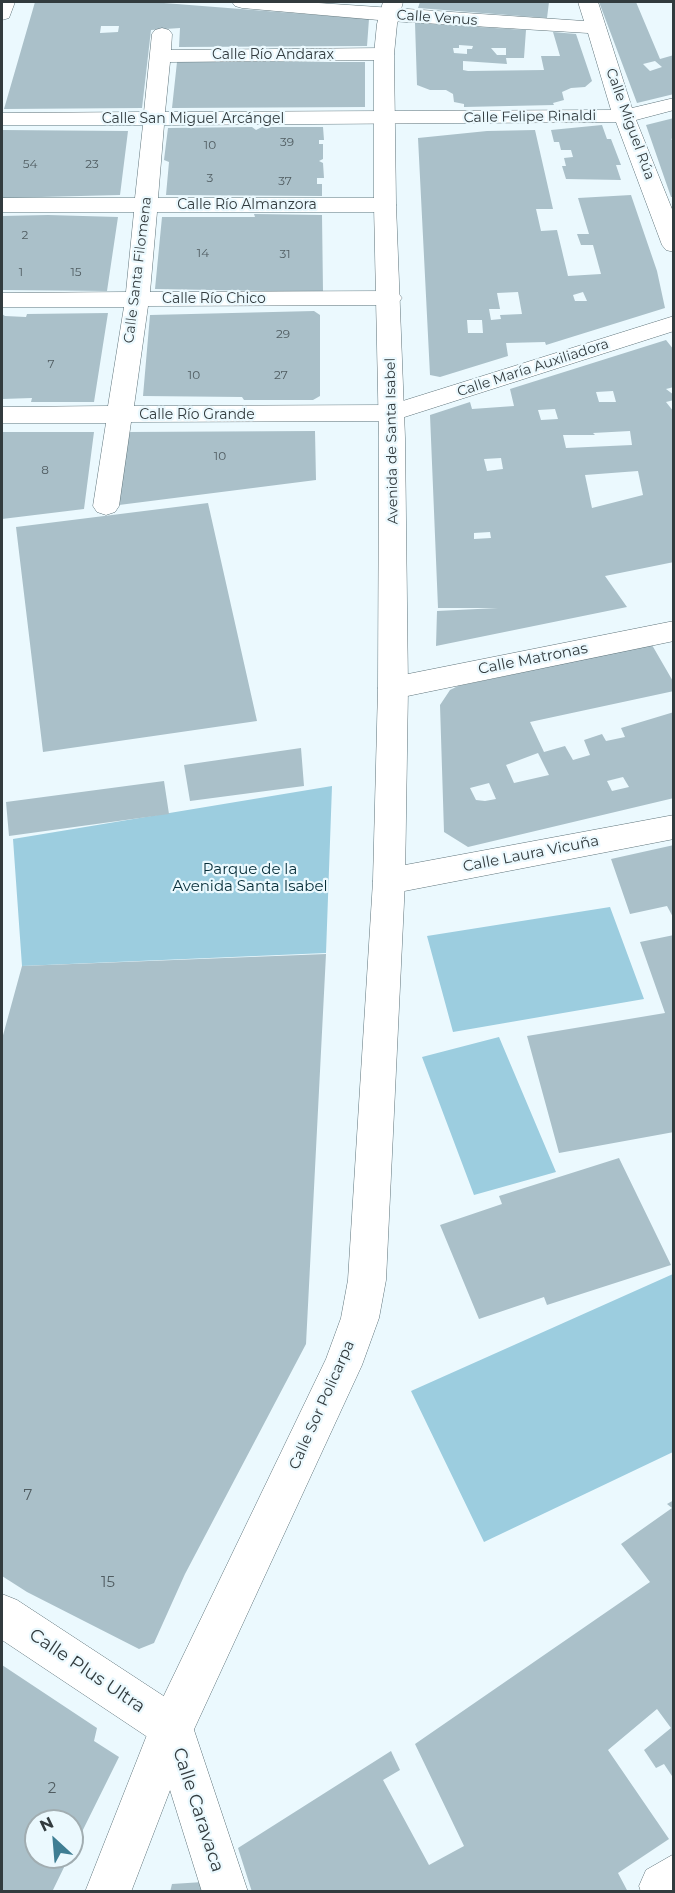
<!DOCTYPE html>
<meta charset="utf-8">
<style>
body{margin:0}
#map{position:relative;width:675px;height:1893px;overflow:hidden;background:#ebf9fe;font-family:Montserrat,sans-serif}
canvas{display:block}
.frame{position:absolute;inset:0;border:3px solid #323b3e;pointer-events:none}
.north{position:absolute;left:24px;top:1809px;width:60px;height:60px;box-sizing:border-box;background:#ebf9fe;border:2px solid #a1adb1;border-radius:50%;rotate:334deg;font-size:16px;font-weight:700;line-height:24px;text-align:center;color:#323b3e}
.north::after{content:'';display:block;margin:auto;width:21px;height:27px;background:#3f7e93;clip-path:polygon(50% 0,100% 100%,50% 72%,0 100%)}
</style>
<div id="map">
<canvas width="675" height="1893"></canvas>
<div class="frame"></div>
<div class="north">N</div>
</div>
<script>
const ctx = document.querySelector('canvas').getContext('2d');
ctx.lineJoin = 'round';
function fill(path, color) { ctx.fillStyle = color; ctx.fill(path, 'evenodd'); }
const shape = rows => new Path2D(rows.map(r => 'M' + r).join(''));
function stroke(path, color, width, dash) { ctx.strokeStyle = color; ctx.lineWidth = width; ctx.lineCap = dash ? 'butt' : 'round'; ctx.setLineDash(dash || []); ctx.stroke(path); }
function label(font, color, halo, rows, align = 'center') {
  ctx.font = font + ' Montserrat,sans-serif'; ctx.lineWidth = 4.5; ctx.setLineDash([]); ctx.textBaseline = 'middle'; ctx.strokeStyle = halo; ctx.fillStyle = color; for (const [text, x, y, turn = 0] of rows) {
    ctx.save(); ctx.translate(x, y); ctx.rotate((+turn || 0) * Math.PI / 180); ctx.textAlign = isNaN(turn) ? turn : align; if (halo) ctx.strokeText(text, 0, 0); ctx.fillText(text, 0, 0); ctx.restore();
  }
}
fill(shape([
 [332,786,326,953,22,966,13,839],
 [610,907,644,999,453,1032,427,936],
 [499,1037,556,1172,474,1195,422,1057],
 [673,1274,673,1452,484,1542,411,1391]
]), '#9ccddf');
fill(shape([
 [35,2,151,2,369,19,367,46,179,47,180,28,151,30,142,108,4,109],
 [101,26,119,26,118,32,100,33],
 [420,2,474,3,549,2,547,18,418,8],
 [599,2,636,2,660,59,674,55,674,94,637,103],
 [655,61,662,67,650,71,643,64],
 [415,23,526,30,524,58,506,58,507,64,463,61,463,70,468,71,544,70,541,56,560,56,553,32,576,34,592,81,585,87,571,88,562,92,564,100,553,103,554,105,464,107,464,104,454,102,453,94,446,90,430,90,417,85],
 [459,45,473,46,472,49,467,49,467,54,454,53,453,48,459,48],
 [491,48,506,48,506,55,497,55],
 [177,62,365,62,365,107,172,108],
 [674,118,674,138,671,139,674,141,674,197,671,197,646,125],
 [602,125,607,139,611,139,621,165,616,165,621,180,566,179,562,166,566,166,564,158,573,157,571,150,561,150,559,142,554,142,551,130],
 [252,127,256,130,262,127,323,127,324,140,319,140,319,144,323,144,323,159,319,161,323,163,324,178,317,178,317,184,322,184,322,196,166,195,169,162,164,160,168,128],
 [2,130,128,131,120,195,2,198],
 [535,130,553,209,536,209,541,231,557,230,568,276,601,274,593,245,581,245,577,234,589,234,578,198,631,195,657,271,665,308,546,345,545,342,506,343,508,356,440,377,430,375,418,138,487,131],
 [518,292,522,314,500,315,501,319,491,320,489,309,500,309,497,293],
 [583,292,587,301,575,301,573,295],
 [467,320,482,320,483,333,468,333],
 [254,214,322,215,323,292,155,289,162,217,255,217],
 [48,215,118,217,107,291,2,290,2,216],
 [314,311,320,315,320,396,313,400,244,400,242,397,143,396,150,315],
 [108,313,94,402,31,402,32,398,2,399,2,314,5,316,26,317,27,314],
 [666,340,674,350,674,387,666,389,674,395,674,400,666,402,674,412,674,562,605,576,627,607,436,646,437,611,498,608,438,608,430,415,470,402,472,409,514,406,510,389],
 [613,391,616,402,599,402,596,392],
 [555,409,558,419,541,420,538,410],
 [630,431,632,445,566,448,563,435,595,435,593,433],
 [501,458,503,469,487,471,484,459],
 [638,471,643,495,592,508,585,475],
 [490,532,491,538,474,539,474,533],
 [315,431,316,480,119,505,127,432],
 [2,432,94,432,84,509,2,519],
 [208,503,257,721,43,752,16,527],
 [652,645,674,683,674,691,530,722,544,752,565,746,573,760,590,755,584,740,602,734,606,741,625,737,621,728,674,712,674,798,468,847,444,832,440,705,450,690,458,686],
 [538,753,549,775,514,783,506,765],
 [623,777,629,787,612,791,607,781],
 [489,783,496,799,485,801,476,800,470,788],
 [301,748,304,786,190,801,184,765],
 [164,781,169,814,9,836,6,802],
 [674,845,674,919,667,906,630,914,611,859],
 [674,935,674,1132,559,1153,527,1036,665,1013,640,942],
 [326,954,306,1344,185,1574,154,1643,139,1649,27,1592,2,1576,2,1039,22,966],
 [619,1158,671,1265,547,1305,544,1297,479,1319,440,1225,502,1204,499,1196],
 [674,1500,674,1779,664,1764,656,1768,644,1750,671,1728,657,1709,608,1750,669,1839,618,1873,628,1892,252,1892,238,1848,391,1751,400,1770,383,1780,429,1865,464,1846,415,1744,650,1582,621,1544,672,1508,667,1504],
 [2,1665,97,1728,94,1741,119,1757,72,1852,72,1821,36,1821,36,1857,69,1857,52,1892,2,1892],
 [203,1882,206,1892,170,1892,172,1884]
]), '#aac0c9');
const minor = shape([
 [2,2,15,2,9,18,2,20,2,2],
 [232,2,304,2,584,21,578,2,598,2,632,108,674,98,674,110,636,120,674,214,674,252,666,250,662,245,616,122,164,125,158,198,385,198,393,200,396,205,393,210,385,212,157,212,150,292,390,291,398,293,402,298,398,303,390,305,148,306,134,406,390,405,674,316,674,331,392,421,131,422,119,506,115,512,106,515,97,512,93,506,106,423,2,423,2,407,108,406,124,307,2,307,2,293,126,292,134,212,2,212,2,198,135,198,143,125,2,125,2,113,144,112,152,34,155,30,162,28,169,30,172,34,171,50,384,48,391,50,394,54,391,58,384,60,170,62,165,112,611,110,588,33,390,21,242,8,235,6,232,2],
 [674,621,674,641,393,699,383,696,378,688,383,680,393,677,674,621],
 [674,815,674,839,389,894,378,890,373,881,378,872,389,868,674,815],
 [2,1594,17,1600,188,1712,248,1892,202,1892,155,1742,2,1640,2,1594],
 [674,1854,674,1892,641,1892,639,1886,646,1870,674,1854]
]);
const major = shape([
 [383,2,403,2,397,24,394,54,396,205,405,438,408,688,405,881,386,1280,379,1318,362,1365,190,1738,131,1892,85,1892,156,1712,326,1359,341,1318,348,1280,373,881,378,688,379,438,374,205,374,54,377,24,383,2]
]);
stroke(minor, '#5f747b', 1);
stroke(major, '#5f747b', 1);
fill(minor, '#fff');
fill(major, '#fff');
label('12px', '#505c61', null, [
 ["39",287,142],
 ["10",210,145],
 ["54",30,164],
 ["23",92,164],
 ["3",210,178],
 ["37",285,181],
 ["2",25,235],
 ["14",203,253],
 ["31",285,254],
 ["1",21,272],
 ["15",76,272],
 ["29",283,334],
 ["7",51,364],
 ["10",194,375],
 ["27",281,375],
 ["10",220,456],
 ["8",45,470]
]);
label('14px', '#323b3e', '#ebf9fe', [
 ["Calle Venus",437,18,4],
 ["Calle Río Andarax",273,55],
 ["Calle Felipe Rinaldi",530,117,-1],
 ["Calle San Miguel Arcángel",193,119],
 ["Calle Miguel Rúa",630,124,70],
 ["Calle Río Almanzora",247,205],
 ["Calle Santa Filomena",138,270,-83],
 ["Calle Río Chico",214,299],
 ["Calle María Auxiliadora",533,368,-18],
 ["Calle Río Grande",197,415],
 ["Avenida de Santa Isabel",392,441,-91]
]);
label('15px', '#323b3e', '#ebf9fe', [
 ["Calle Matronas",533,659,-11],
 ["Calle Laura Vicuña",531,854,-11],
 ["Calle Sor Policarpa",322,1405,-66]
]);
label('15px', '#072e39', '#ebf9fe', [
 ["Parque de la",250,870],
 ["Avenida Santa Isabel",250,887]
]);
label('15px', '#505c61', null, [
 ["7",28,1496],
 ["15",108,1583],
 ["2",52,1789]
]);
label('18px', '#323b3e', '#ebf9fe', [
 ["Calle Plus Ultra",87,1671,34],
 ["Calle Caravaca",198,1810,72]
]);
</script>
